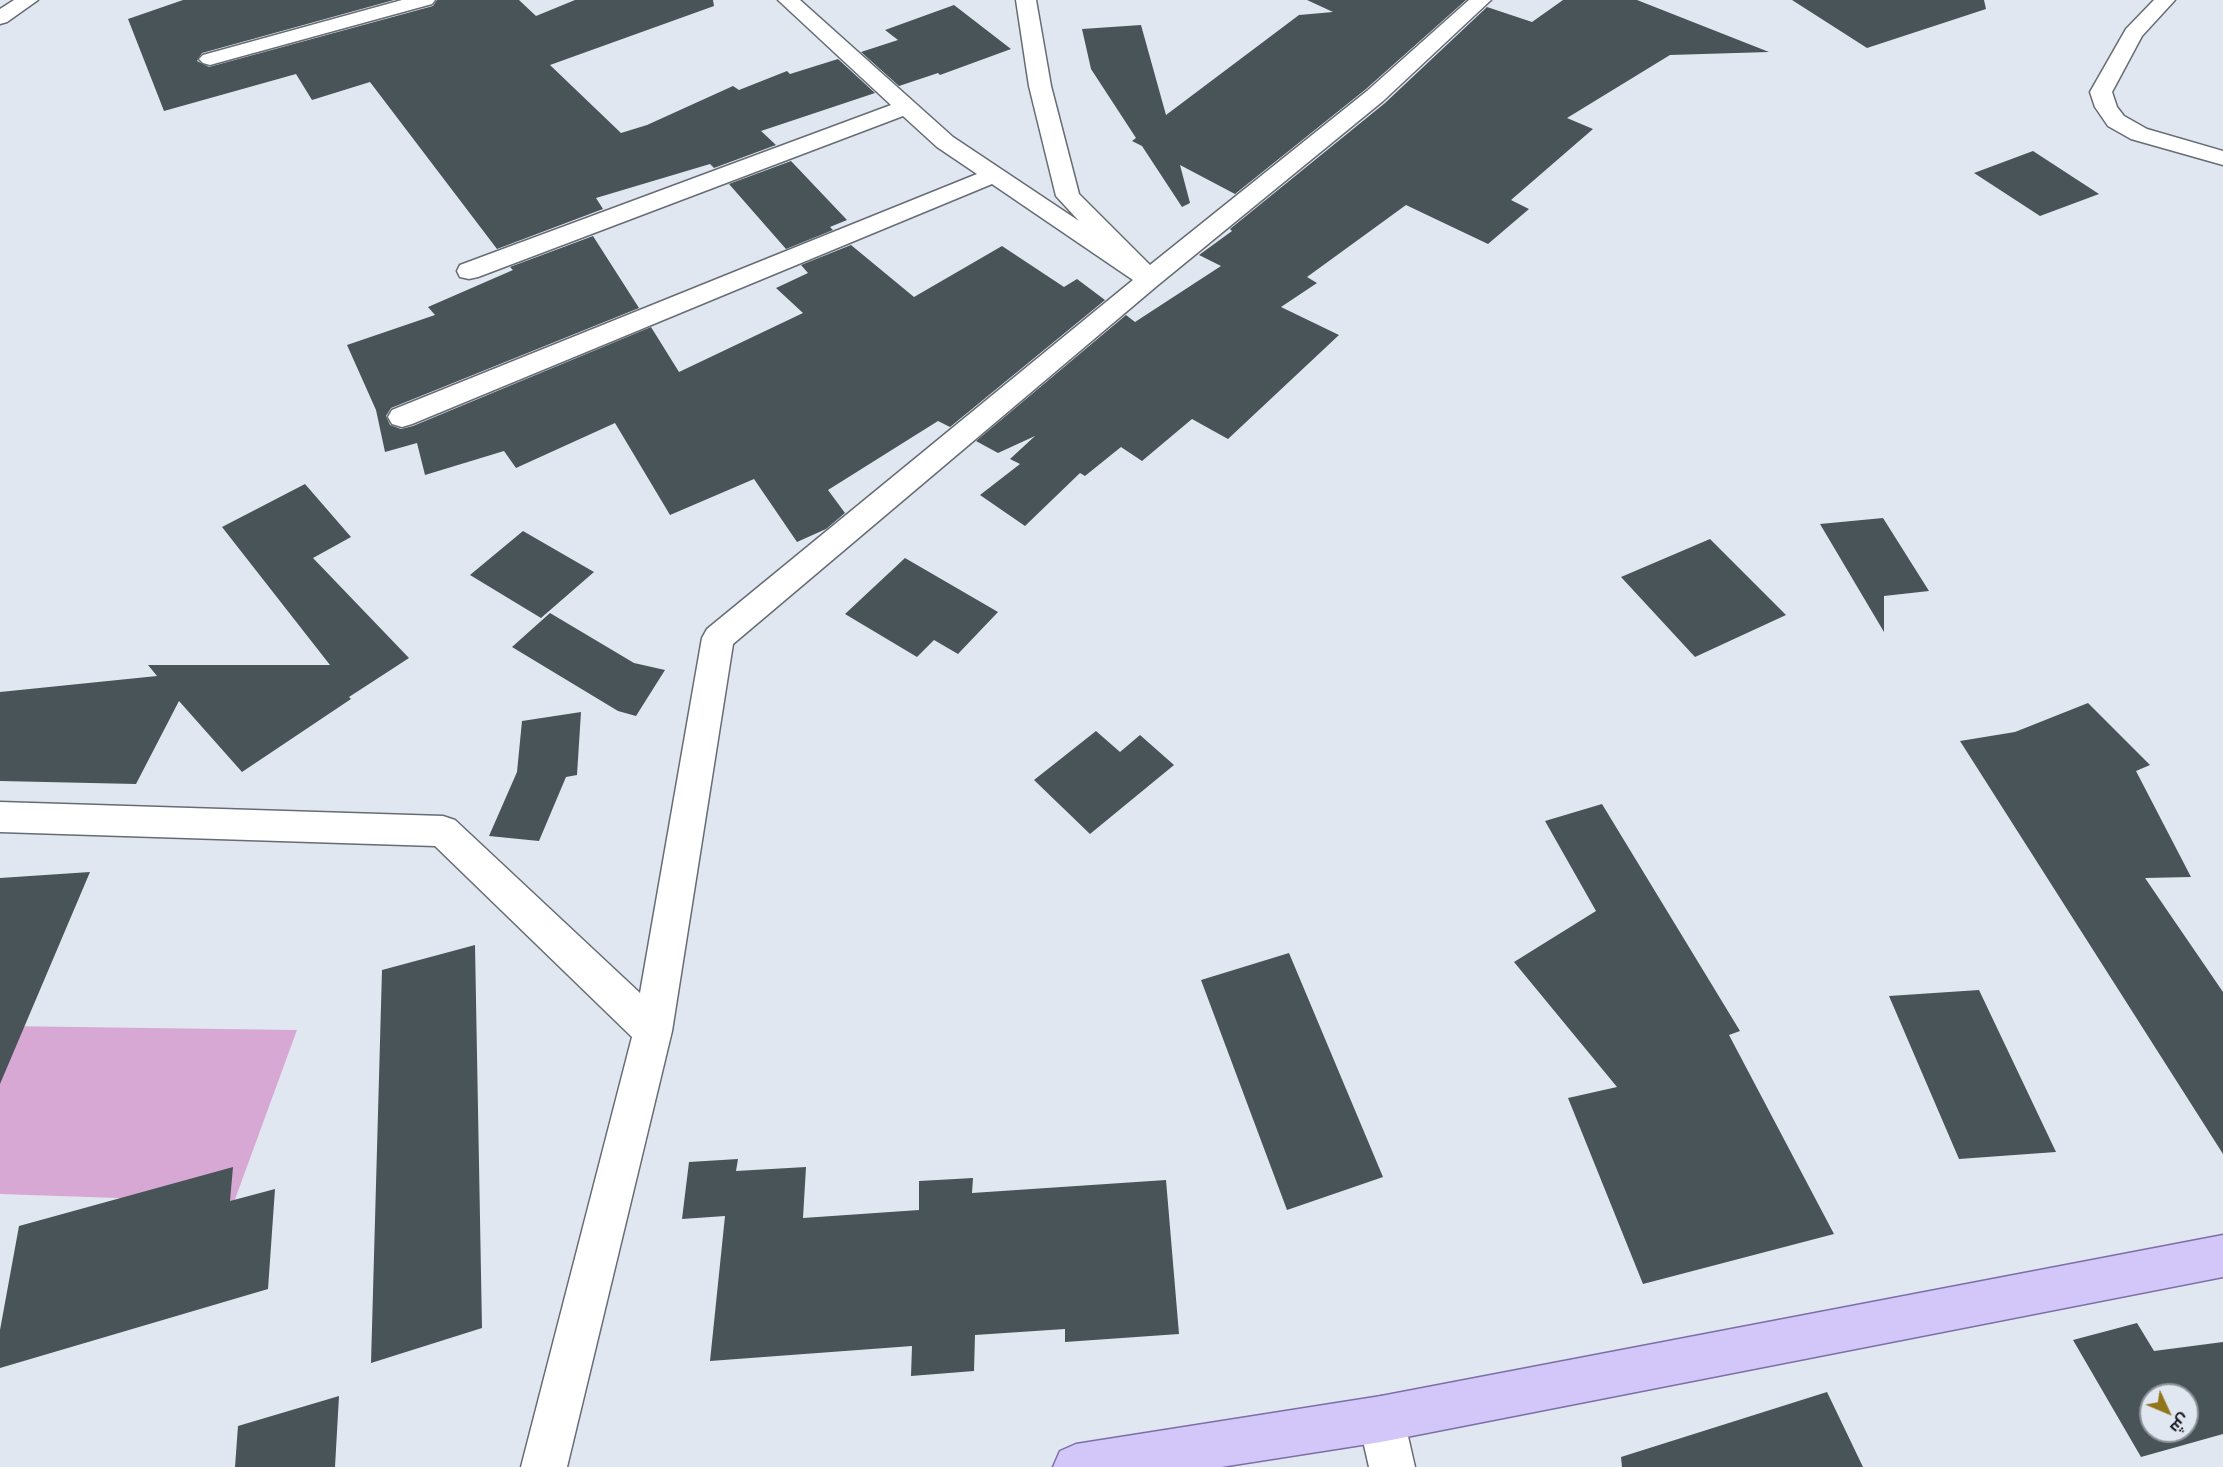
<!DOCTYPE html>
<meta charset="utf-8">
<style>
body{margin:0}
#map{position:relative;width:2223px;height:1467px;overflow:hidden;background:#e1e7f1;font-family:Georgia,Cairo,serif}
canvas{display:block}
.north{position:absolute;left:2139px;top:1383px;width:60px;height:60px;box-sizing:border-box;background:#e1e7f1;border:2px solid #8e939a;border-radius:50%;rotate:134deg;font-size:16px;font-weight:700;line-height:24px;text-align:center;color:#121417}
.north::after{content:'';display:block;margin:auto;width:21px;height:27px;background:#91751b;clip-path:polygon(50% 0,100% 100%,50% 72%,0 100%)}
</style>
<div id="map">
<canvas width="2223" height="1467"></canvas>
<div class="north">ش</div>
</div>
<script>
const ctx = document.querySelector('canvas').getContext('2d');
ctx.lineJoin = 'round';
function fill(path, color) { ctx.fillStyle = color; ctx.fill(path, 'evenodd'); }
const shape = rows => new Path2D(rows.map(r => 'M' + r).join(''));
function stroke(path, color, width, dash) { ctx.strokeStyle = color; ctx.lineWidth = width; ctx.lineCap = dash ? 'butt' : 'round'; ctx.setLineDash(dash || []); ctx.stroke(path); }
fill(shape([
 [2,1026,297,1030,234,1202,0,1194,0,1032]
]), '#d7a8d3');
fill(shape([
 [183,0,394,0,202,53,197,61,209,67,433,6,437,0,519,0,536,16,575,0,713,0,714,6,550,65,621,133,647,125,733,86,739,90,787,71,790,74,838,59,875,93,761,131,776,145,714,168,710,164,596,198,603,209,497,249,370,82,312,100,296,74,164,111,128,19],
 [1307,0,1466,0,1366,89,1235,194,1180,165,1190,203,1182,207,1142,146,1132,141,1136,138,1091,69,1082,29,1141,25,1166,115,1299,15,1333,12],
 [1563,0,1637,0,1769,52,1670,55,1567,118,1593,129,1511,200,1529,209,1488,244,1406,205,1307,277,1317,283,1281,307,1339,335,1228,439,1192,419,1142,461,1121,447,1085,476,1080,473,1025,526,980,495,1020,464,1010,459,1035,436,998,453,976,441,1126,315,1135,322,1221,266,1199,255,1232,231,1230,229,1385,103,1487,7,1532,22],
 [1792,0,1984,0,1986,9,1867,48],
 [954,5,1011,49,940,75,938,73,899,86,861,52,898,40,885,30],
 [2033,151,2099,194,2040,216,1974,173],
 [791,161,847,220,830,227,833,230,786,249,729,184],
 [593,236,639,308,391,408,386,416,390,425,401,429,413,426,651,327,679,372,803,313,776,288,808,273,801,265,851,245,914,297,1002,246,1064,287,1077,279,1105,300,950,427,938,421,828,490,845,513,826,529,797,542,754,479,670,515,615,423,516,468,504,451,425,475,417,443,385,452,376,410,347,345,435,315,428,307,513,270,510,267],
 [305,484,351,537,313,558,409,658,349,697,351,699,242,772,179,701,136,784,0,781,0,692,157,676,148,665,330,665,222,527],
 [1883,518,1929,591,1884,596,1884,632,1820,524],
 [523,531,594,572,541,618,470,575],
 [1710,539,1786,615,1695,657,1621,577],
 [905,558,998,612,958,654,934,640,917,657,845,614],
 [550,613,634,663,665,670,636,716,618,711,512,647],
 [2088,703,2150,765,2136,771,2191,877,2145,878,2223,992,2223,1154,1960,741,2015,732],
 [581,712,577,775,566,777,539,841,489,836,517,772,522,721],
 [1096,731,1120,752,1140,735,1174,765,1090,834,1034,780],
 [1602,804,1740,1031,1729,1035,1834,1234,1643,1284,1568,1098,1617,1087,1514,962,1596,911,1545,821],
 [90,872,0,1084,0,878],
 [475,945,482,1328,371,1363,382,970],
 [1289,953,1383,1177,1287,1210,1201,980],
 [1979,990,2056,1152,1959,1159,1889,996],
 [738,1159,736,1171,806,1167,803,1218,919,1210,919,1181,973,1178,972,1193,1166,1180,1179,1334,1065,1342,1065,1329,975,1335,974,1371,911,1376,912,1346,710,1361,725,1216,682,1219,689,1162],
 [233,1167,230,1201,275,1189,268,1289,0,1368,0,1330,19,1226],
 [2137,1323,2154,1351,2223,1342,2223,1434,2141,1457,2073,1340],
 [2151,1395,2187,1395,2187,1431,2151,1431],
 [1827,1392,1863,1467,1622,1467,1621,1457],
 [339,1396,335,1467,235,1467,238,1426]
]), '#495458');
const minor = shape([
 [14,0,38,0,7,22,0,24,0,9,14,0],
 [402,0,435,0,432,4,217,63,210,65,203,63,199,59,203,55,402,0],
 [778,0,800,0,953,137,1079,221,1056,196,1029,86,1016,0,1036,0,1051,86,1079,194,1150,265,1367,91,1469,0,1491,0,1383,101,1158,285,733,644,672,1031,567,1467,521,1467,632,1037,435,846,0,832,0,802,443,816,455,820,640,993,702,638,707,629,1133,280,992,184,412,424,402,427,392,424,388,417,392,410,977,174,937,147,903,116,478,277,469,279,460,277,457,271,460,265,891,105,778,0],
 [2154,0,2175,0,2142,36,2112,92,2117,107,2124,116,2147,129,2223,151,2223,165,2131,139,2108,126,2095,107,2090,92,2126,29,2154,0],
 [1381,1396,1397,1403,1404,1419,1415,1467,1369,1467,1358,1419,1365,1403,1381,1396]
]);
const major = shape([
 [2223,1235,2223,1277,1381,1442,1221,1467,1053,1467,1060,1451,1076,1444,1381,1396,2223,1235]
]);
stroke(minor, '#666b74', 3);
stroke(major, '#7c6fa6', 3);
fill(minor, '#fff');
fill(major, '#d3c6f8');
</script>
